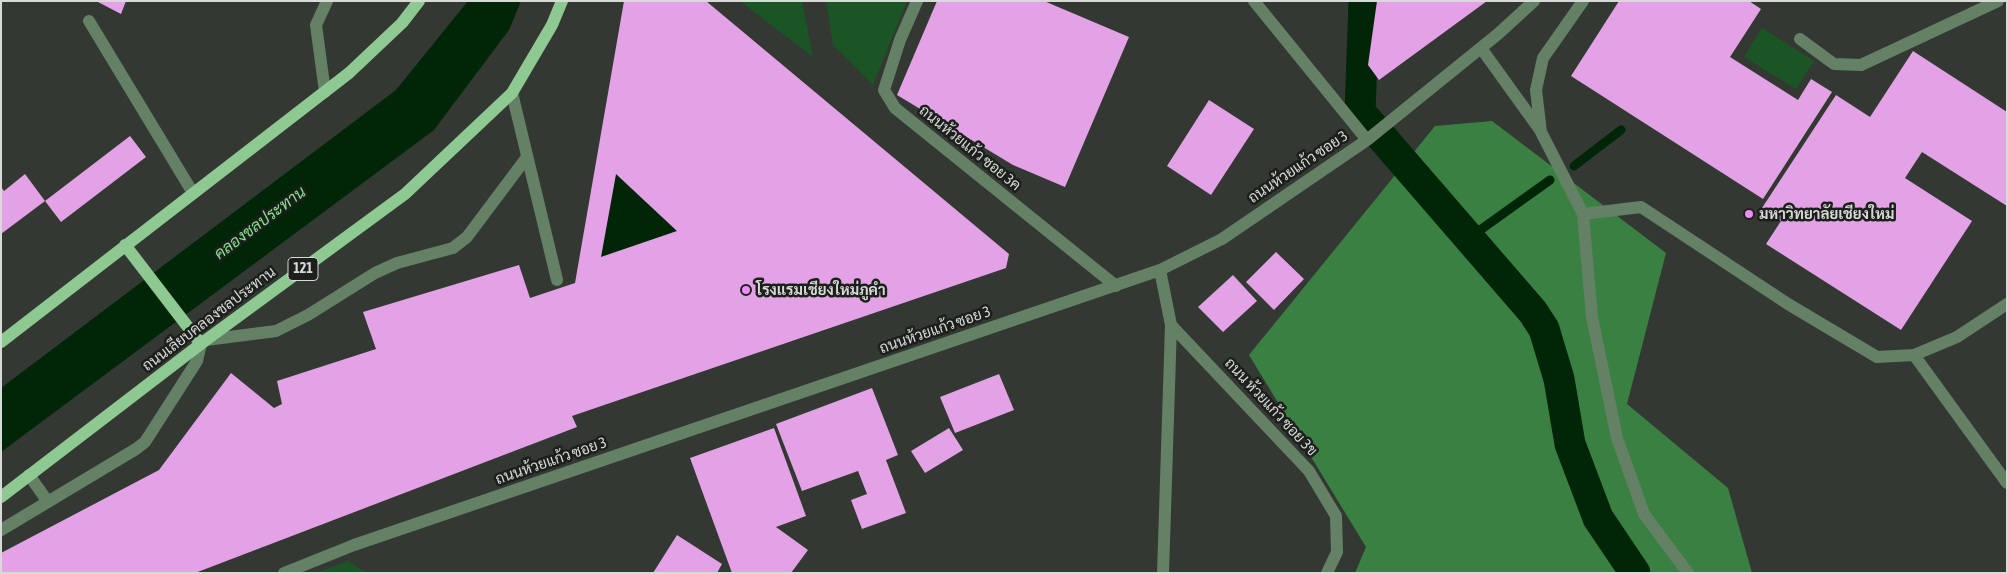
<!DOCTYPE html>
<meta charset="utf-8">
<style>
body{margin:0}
#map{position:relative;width:2008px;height:574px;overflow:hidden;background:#333833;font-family:"Asap Condensed",sans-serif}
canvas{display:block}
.frame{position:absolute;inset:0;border:2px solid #d7dad7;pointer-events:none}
</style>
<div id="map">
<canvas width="2008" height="574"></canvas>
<div class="frame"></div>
</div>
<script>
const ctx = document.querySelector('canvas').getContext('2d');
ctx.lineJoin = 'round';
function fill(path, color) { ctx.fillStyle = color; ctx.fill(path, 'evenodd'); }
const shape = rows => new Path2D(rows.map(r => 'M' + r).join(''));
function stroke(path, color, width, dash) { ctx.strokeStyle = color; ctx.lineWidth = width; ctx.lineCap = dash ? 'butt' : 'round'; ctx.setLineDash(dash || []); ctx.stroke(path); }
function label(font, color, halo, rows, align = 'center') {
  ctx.font = font + ' "Asap Condensed",Sarabun,sans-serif'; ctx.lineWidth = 5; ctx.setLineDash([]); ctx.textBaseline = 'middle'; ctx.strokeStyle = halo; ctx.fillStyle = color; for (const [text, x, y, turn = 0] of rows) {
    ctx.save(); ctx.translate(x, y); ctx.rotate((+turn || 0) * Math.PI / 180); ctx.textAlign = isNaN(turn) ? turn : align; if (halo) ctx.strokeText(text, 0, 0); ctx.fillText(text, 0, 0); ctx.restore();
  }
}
fill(shape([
 [740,1,802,1,813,57],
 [826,1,907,1,873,85,833,45],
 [1762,28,1814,61,1796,89,1744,57],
 [348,561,367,573,316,573]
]), '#1c5525');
fill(shape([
 [1492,121,1666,253,1627,404,1728,488,1752,573,1355,573,1366,547,1249,355,1435,126]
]), '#3b8043');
fill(shape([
 [468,1,521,1,509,30,434,130,1,452,1,388,396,90],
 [616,174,677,231,601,257]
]), '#012607');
stroke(shape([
 [1574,166,1621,130],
 [1469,238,1550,180]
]), '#012607', 9);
stroke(shape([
 [1364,1,1360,112,1533,312,1544,329,1559,379,1570,444,1598,518,1635,573]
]), '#012607', 31);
fill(shape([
 [96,1,126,1,121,14],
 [624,1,706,1,1009,254,1006,268,572,416,577,427,195,573,1,573,1,553,159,470,231,373,274,408,282,404,277,381,376,349,363,312,519,265,530,298,575,283],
 [616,174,677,231,601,257],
 [937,1,1044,1,1129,37,1065,187,1013,165,897,95],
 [1377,1,1487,1,1379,80,1368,65],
 [1619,1,1749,1,1761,9,1730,57,1798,100,1811,79,1832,92,1763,199,1571,76],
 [1913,51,2007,112,2007,206,1922,152,1905,178,1972,221,1901,330,1766,244,1781,221,1762,208,1836,95,1870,117],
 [1209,100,1254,129,1211,195,1167,166],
 [130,136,146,157,61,222,45,201],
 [25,174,45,201,1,234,1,187,4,191],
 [1276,252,1304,279,1274,310,1246,282],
 [1233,275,1257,301,1223,332,1198,307],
 [999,374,1014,410,955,433,940,397],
 [872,388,898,455,886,460,906,513,862,529,851,500,867,494,858,471,802,491,776,424],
 [774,428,806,516,776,527,808,550,791,573,732,573,690,458],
 [949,428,963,450,925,473,911,451],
 [677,535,722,564,717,573,653,573]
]), '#e2a2e5');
stroke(shape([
 [917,1,900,40,884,90,895,108,1116,286],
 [1254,1,1367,140],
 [1583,1,1543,58,1536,90,1541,132,1583,214,1641,207,1788,304,1877,357,1914,355,1957,337,2007,304],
 [89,21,193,193],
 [1800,39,1834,64,1861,65,1998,1],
 [1481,48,1540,130],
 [325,92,316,25,327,1],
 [512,93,557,280],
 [1579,206,1583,214,1592,317,1617,438,1644,514,1688,573],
 [1160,270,1171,325,1309,471,1336,516,1337,552,1327,573],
 [206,340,276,331,308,315,375,273,397,263,453,248,467,237,527,157],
 [1914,355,2007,483],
 [29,475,48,502],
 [1,530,136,449,145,442,197,361,201,344],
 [284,573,354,545,1160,270,1222,239,1367,140,1498,34,1534,1],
 [1163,573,1171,325]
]), '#648065', 12);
stroke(shape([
 [125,245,201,344],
 [1,342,349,73,402,23,419,1],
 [1,497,206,340,405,194,512,93,552,25,562,1]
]), '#8ec992', 12);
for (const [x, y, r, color] of [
 [1749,214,5,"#f08bf6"],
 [746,290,5,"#f08bf6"]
]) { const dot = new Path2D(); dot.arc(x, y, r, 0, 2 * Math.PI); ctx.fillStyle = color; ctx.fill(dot); stroke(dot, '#1c1f1c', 2); }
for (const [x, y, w] of [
 [303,269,30]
]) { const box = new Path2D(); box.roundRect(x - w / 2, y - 11.5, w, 23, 4); ctx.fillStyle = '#1c1f1c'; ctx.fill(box); stroke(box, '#d7dad7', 1); }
label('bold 14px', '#d7dad7', null, [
 ["121",303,269]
]);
label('15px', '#d7dad7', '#1c1f1c', [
 ["ถนนห้วยแก้ว ซอย 3ค",970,148,39],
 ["ถนนห้วยแก้ว ซอย 3",1298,167,-34],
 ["ถนนเลียบคลองชลประทาน",209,319,-37],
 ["ถนนห้วยแก้ว ซอย 3",935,330,-19],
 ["ถนน ห้วยแก้ว ซอย 3ข",1271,407,47],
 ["ถนนห้วยแก้ว ซอย 3",551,461,-19]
]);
label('bold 15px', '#d7dad7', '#1c1f1c', [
 ["มหาวิทยาลัยเชียงใหม่",1759,214],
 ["โรงแรมเชียงใหม่ภูคำ",756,290]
], 'left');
label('italic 16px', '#86e28f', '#1c1f1c', [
 ["คลองชลประทาน",260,223,-37]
]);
</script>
